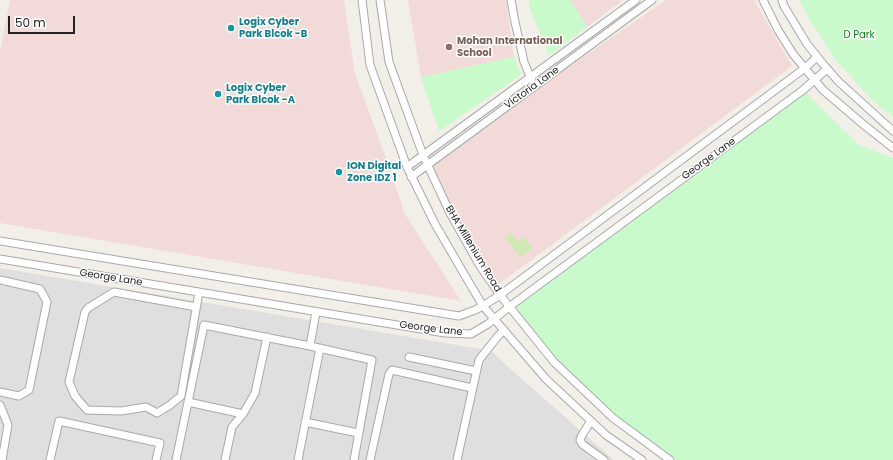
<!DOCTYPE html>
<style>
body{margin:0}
#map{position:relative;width:893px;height:460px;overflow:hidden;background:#f2efe9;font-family:Poppins,sans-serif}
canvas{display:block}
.scale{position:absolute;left:8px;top:16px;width:67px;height:18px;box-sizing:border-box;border:2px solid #222;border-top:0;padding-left:5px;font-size:12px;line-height:14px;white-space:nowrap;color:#222;-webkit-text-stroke:3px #fff;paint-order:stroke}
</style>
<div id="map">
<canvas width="893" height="460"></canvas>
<div class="scale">50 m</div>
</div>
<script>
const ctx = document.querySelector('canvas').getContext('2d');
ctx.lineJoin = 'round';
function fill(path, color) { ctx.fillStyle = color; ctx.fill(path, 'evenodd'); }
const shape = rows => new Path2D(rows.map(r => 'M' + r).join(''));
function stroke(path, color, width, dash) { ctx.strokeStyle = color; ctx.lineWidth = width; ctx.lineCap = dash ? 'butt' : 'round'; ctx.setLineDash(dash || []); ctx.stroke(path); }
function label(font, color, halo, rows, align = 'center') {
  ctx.font = font + ' Poppins,sans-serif'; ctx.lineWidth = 3; ctx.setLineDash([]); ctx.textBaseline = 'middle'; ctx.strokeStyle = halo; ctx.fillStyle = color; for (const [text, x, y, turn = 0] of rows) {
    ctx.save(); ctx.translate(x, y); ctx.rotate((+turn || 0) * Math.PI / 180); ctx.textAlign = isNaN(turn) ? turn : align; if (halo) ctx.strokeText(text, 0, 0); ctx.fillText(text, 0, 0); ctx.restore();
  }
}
fill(shape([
 [0,268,492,351,507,366,614,460,0,460]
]), '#e0dfdf');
fill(shape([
 [10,0,344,0,355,74,386,158,405,214,461,301,0,223,0,53],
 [408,0,506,0,514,57,421,77],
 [570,0,623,0,587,27],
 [666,0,755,0,758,7,792,66,495,287,430,170,435,159]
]), '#f2dad9');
fill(shape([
 [511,233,517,242,524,237,532,248,520,257,505,237]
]), '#cdebb0');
fill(shape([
 [529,0,570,0,587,27,549,55,530,9],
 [800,0,893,0,893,117,875,103,835,59,804,10],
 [514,57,521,75,439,131,421,77],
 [803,90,859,145,893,158,893,460,674,460,624,426,563,371,509,307]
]), '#c8facc');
const street = shape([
 [362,0,370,65,407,167,435,224,467,279,483,306,546,379,606,435,642,460],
 [380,0,389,62,423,155,450,213,480,266,500,295,554,362,613,418,670,460],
 [511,0,515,22,524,62,532,81],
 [763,0,778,30,793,54,823,90,864,125,893,148],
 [782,0,784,6,807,44,823,64,839,82,893,131],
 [407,167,636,0],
 [411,177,652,0],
 [0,241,459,316,475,310,483,306,500,295,805,68,817,57],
 [0,259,445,333,471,334,488,324,509,307,803,90,827,69],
 [0,280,40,289,47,302,29,390,19,396,0,392],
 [196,307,114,292,88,308,85,312,69,382,75,396,87,410,121,411,146,407,157,413,170,405,181,396,199,292],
 [310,346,316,312],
 [409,357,476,371],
 [188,402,243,414],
 [0,405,8,425,2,460],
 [591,421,582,435,580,440,582,444,604,460],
 [305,422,358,433],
 [50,460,59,421,160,443,156,460],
 [176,460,204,325,310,346,372,360,354,460],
 [225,460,232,427,243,414,255,393,267,337],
 [298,460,320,348],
 [370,460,389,374,392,370,472,388],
 [457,460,479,360,498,336,504,330]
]);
stroke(street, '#a9a9a9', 9);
stroke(street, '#fff', 7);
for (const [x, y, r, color] of [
 [231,28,4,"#0f9aa8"],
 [449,47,4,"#8d6e63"],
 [218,94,4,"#0f9aa8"],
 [339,172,4,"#0f9aa8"]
]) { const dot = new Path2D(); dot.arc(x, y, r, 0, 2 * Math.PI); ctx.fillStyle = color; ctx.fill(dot); stroke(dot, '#fff', 1.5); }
label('bold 10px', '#0d838f', '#fff', [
 ["Logix Cyber",239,22],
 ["Park Blcok -B",239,34],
 ["Logix Cyber",226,88],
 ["Park Blcok -A",226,100],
 ["ION Digital",347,166],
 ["Zone IDZ 1",347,178]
], 'left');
label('10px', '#0c8416', '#fff', [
 ["D Park",859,35]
]);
label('bold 10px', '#785e54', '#fff', [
 ["Mohan International",457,41],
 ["School",457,53]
], 'left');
label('10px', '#222', '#fff', [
 ["Victoria Lane",532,88,-36],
 ["George Lane",709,159,-36],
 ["BHA Millenium Road",473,249,59],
 ["George Lane",111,278,9],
 ["George Lane",431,329,7]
]);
</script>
